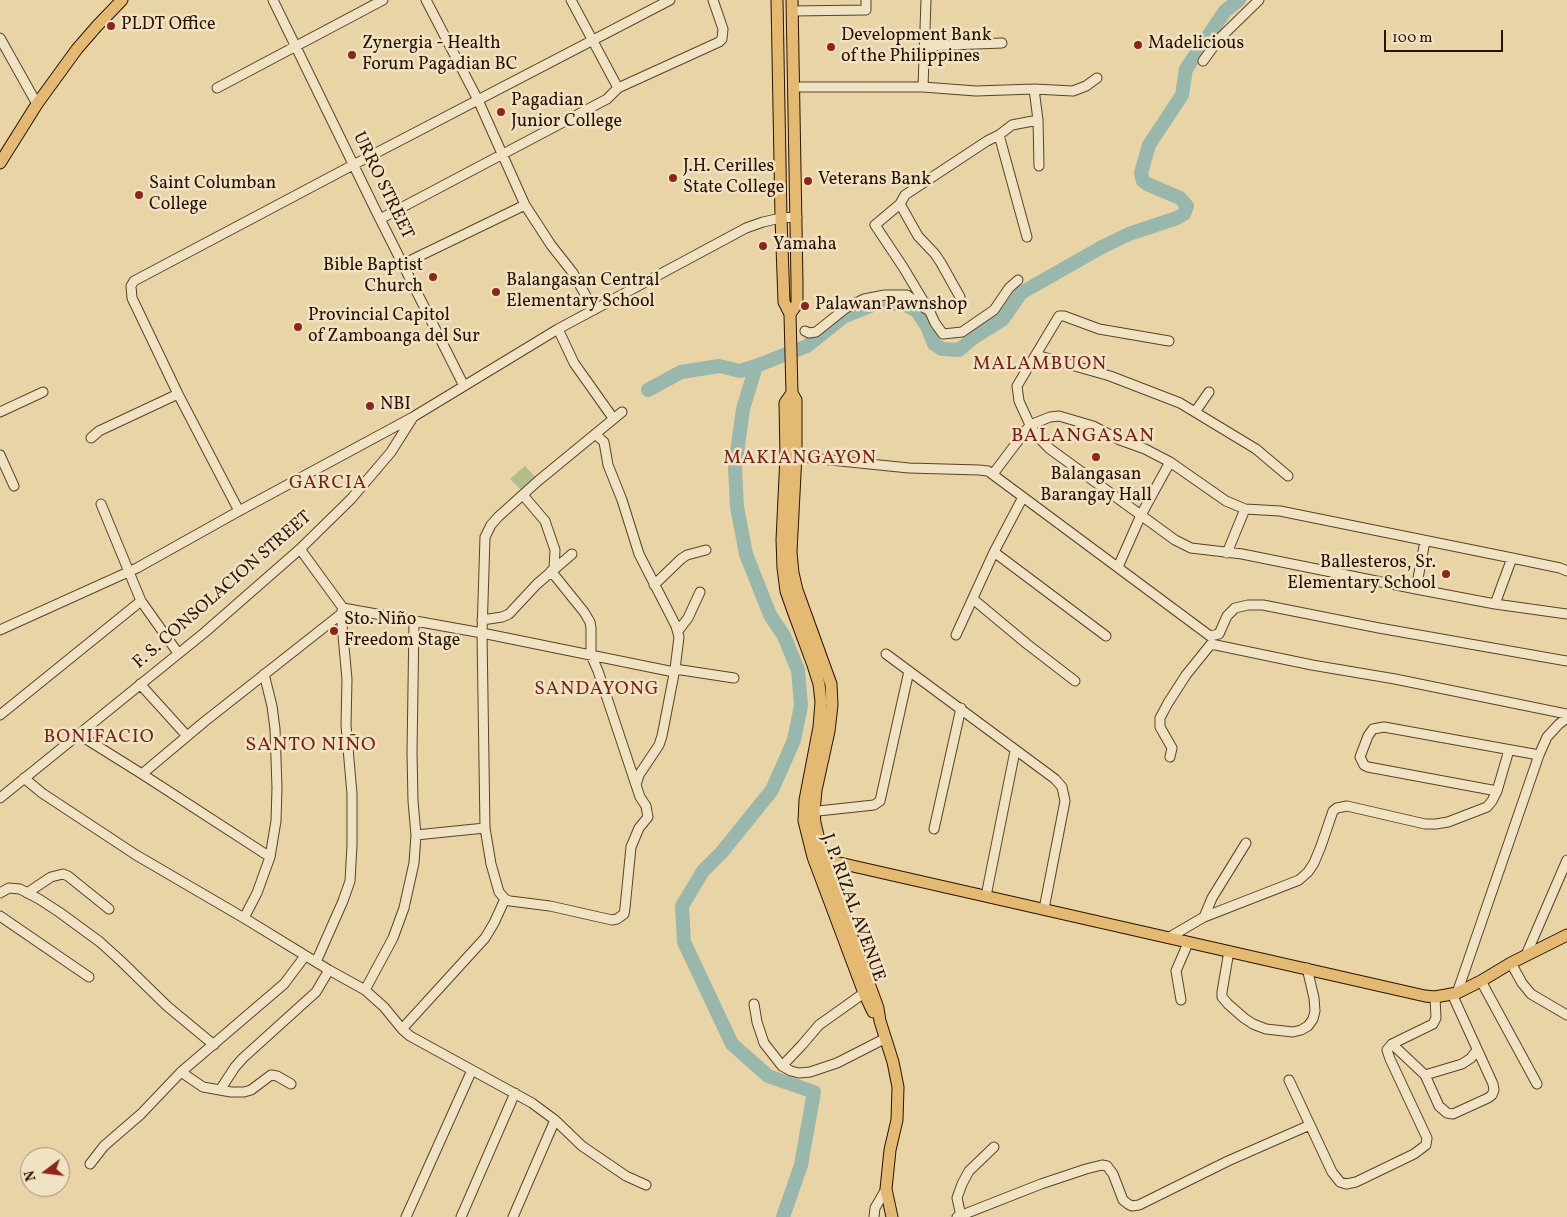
<!DOCTYPE html>
<meta charset="utf-8">
<style>
body{margin:0}
#map{position:relative;width:1567px;height:1217px;overflow:hidden;background:#e8d4a5;font-family:Vollkorn,serif}
canvas{display:block}
.north{position:absolute;left:20px;top:1147px;width:50px;height:50px;box-sizing:border-box;background:#f0e3c4;border:1px solid #a18f76;border-radius:50%;rotate:255deg;font-size:14px;font-weight:700;line-height:20px;text-align:center;color:#2b1200}
.north::after{content:'';display:block;margin:auto;width:18px;height:22px;background:#8f2418;clip-path:polygon(50% 0,100% 100%,50% 72%,0 100%)}
.scale{position:absolute;left:1384px;top:30px;width:119px;height:22px;box-sizing:border-box;border:2px solid #2b1200;border-top:0;padding-left:6px;font-size:15px;line-height:18px;white-space:nowrap;color:#2b1200;-webkit-text-stroke:4px #f0e3c4;paint-order:stroke}
</style>
<div id="map">
<canvas width="1567" height="1217"></canvas>
<div class="north">N</div>
<div class="scale">100 m</div>
</div>
<script>
const ctx = document.querySelector('canvas').getContext('2d');
ctx.lineJoin = 'round';
function fill(path, color) { ctx.fillStyle = color; ctx.fill(path, 'evenodd'); }
const shape = rows => new Path2D(rows.map(r => 'M' + r).join(''));
function stroke(path, color, width, dash) { ctx.strokeStyle = color; ctx.lineWidth = width; ctx.lineCap = dash ? 'butt' : 'round'; ctx.setLineDash(dash || []); ctx.stroke(path); }
function label(font, color, halo, rows, align = 'center') {
  ctx.font = font + ' Vollkorn,serif'; ctx.lineWidth = 5; ctx.setLineDash([]); ctx.textBaseline = 'middle'; ctx.strokeStyle = halo; ctx.fillStyle = color; for (const [text, x, y, turn = 0] of rows) {
    ctx.save(); ctx.translate(x, y); ctx.rotate((+turn || 0) * Math.PI / 180); ctx.textAlign = isNaN(turn) ? turn : align; if (halo) ctx.strokeText(text, 0, 0); ctx.fillText(text, 0, 0); ctx.restore();
  }
}
fill(shape([
 [525,466,537,479,523,492,510,479]
]), '#b0be8a');
stroke(shape([
 [756,366,743,409,735,468,737,507,746,554,770,615,784,636,798,670,801,706,794,740,772,790,722,852,703,871,682,906,684,942,732,1044,768,1076,814,1092,801,1165,783,1217],
 [648,390,681,372,719,366,740,371,756,366,807,346,843,317,875,304,904,304,917,311,927,326,934,344,942,349,959,350,973,338,1003,319,1021,293,1102,247,1129,234,1177,218,1184,214,1187,206,1180,198,1147,184,1143,181,1141,173,1149,145,1182,95,1186,69,1225,11,1239,0]
]), '#98b7ad', 14);
const minor = shape([
 [273,0,376,211,464,386],
 [426,0,478,100,525,205,551,245,573,273,594,310],
 [571,0,618,88],
 [792,11,866,10,866,0],
 [0,38,37,104],
 [924,46,1002,43],
 [1203,61,1219,39,1259,0],
 [793,87,923,87,976,91,1034,89,1073,91,1086,86,1097,78],
 [923,87,926,0],
 [217,88,383,0],
 [1034,89,1038,120,1039,166],
 [999,135,1027,237],
 [900,204,918,236,935,254,941,263,960,297],
 [380,219,607,99,618,88,719,42,722,39,723,29,713,0],
 [403,264,525,205],
 [1018,280,1009,288,994,310,962,332,943,334,935,323,930,312,903,267,875,225,900,204,905,195,987,141,999,135,1012,125,1038,120],
 [558,329,574,363,613,418],
 [805,331,809,333,816,332,846,308,864,299,885,295,907,295,926,309],
 [1169,341,1099,329,1064,316,1059,316,1017,386,1019,401,1030,425,1037,436,1050,449,1175,540,1191,548,1242,554,1416,589,1495,604,1567,614],
 [1036,355,1110,376,1180,403,1256,449,1288,476],
 [0,412,43,392],
 [1195,412,1209,392],
 [595,434,604,442,608,465,622,500,639,554,676,626,679,637,675,669,662,736,659,745,639,775,636,785],
 [91,438,99,431,178,394],
 [0,455,14,486],
 [791,456,909,468,979,470,988,471,1210,636,1219,634,1227,616,1235,608,1248,605,1263,605,1379,628,1567,661],
 [993,474,1030,425,1050,417,1059,416,1093,426,1120,440,1145,449,1170,462,1226,501,1245,509,1280,511,1512,558,1560,568,1567,571],
 [523,495,545,521,555,550,554,568],
 [101,504,141,601,178,653],
 [239,511,178,394,132,298,131,286,134,281,353,165,670,0],
 [300,549,343,608,482,633,674,672],
 [994,552,1106,636],
 [1227,553,1245,509],
 [1118,567,1141,515,1170,462],
 [551,571,584,612,590,622,591,628,591,655,598,671,640,797,646,806,647,812,648,817,639,828,631,847,625,908,624,914,617,919,612,920,550,906,510,901,505,899,499,892,491,864,485,828,482,633,485,537,491,525,498,517,538,481,622,412],
 [654,585,681,559,687,555,706,550],
 [1416,589,1425,541],
 [973,599,1027,644,1075,681],
 [1495,604,1512,558],
 [482,620,502,617,509,614,537,584,572,554],
 [0,630,137,568,239,511,413,417],
 [678,631,688,618,700,592],
 [956,635,994,552,1023,497],
 [886,654,1055,779,1062,787,1065,801,1044,909],
 [675,669,734,678],
 [140,684,187,736],
 [0,715,141,601],
 [78,734,142,774,270,857],
 [1509,750,1497,791,1368,767,1364,765,1360,757,1368,736,1373,729,1384,727,1539,755],
 [1170,757,1172,748,1160,727,1160,718,1168,703,1186,675,1211,644,1312,665,1395,679,1567,714],
 [142,774,204,722,341,614],
 [24,778,42,793,136,855,244,918,329,970,365,990,384,1007,402,1029,410,1036,532,1103,555,1120,582,1146,626,1176,646,1185],
 [0,798,204,633,300,549,351,499,391,452,413,417,558,329,746,228,763,222,781,218,797,217],
 [809,812,874,805,880,801,909,671],
 [934,829,961,708],
 [416,835,485,828],
 [0,893,9,888,20,889,39,899,59,912,100,942,122,962,167,1006,214,1045],
 [27,893,51,877,63,874,68,876,109,909],
 [986,896,1015,751],
 [0,916,89,977],
 [1204,917,1212,898,1246,843],
 [244,918,257,893,270,857,276,821,277,788,275,729,272,706,264,674],
 [1168,938,1204,917,1299,880,1308,872,1314,863,1321,846,1333,811,1337,808,1347,806,1425,824,1436,824,1448,822,1487,807,1492,801,1497,791],
 [1229,951,1222,992,1222,997,1228,1004,1244,1018,1253,1024,1266,1029,1293,1032,1301,1030,1308,1026,1313,1019,1315,1011,1314,998,1307,968],
 [1526,955,1567,860],
 [316,962,343,901,350,881,352,845,352,794,346,725,347,679,341,614,343,608],
 [1511,963,1522,983,1531,994,1567,1015],
 [1481,981,1537,1084],
 [365,990,393,938,404,908,414,863,416,835,413,801,412,753,414,621],
 [1457,993,1539,755,1547,737,1559,724,1567,718],
 [1181,1000,1176,971,1188,943],
 [754,1004,757,1022,764,1043,782,1066,791,1071,799,1073,810,1072,837,1063,886,1038],
 [402,1029,485,938,494,923,505,899],
 [1392,1044,1425,1075,1439,1106,1447,1113,1453,1114,1488,1098,1492,1095,1494,1090,1493,1084,1452,994],
 [782,1066,802,1045,819,1025,864,993],
 [181,1072,203,1087,231,1092,244,1092,251,1090,271,1075,277,1076,291,1084],
 [1425,1075,1462,1064,1471,1058,1477,1050],
 [1289,1080,1332,1172,1340,1182,1346,1184,1356,1182,1414,1154,1426,1145,1427,1138,1390,1059,1387,1050,1392,1044,1433,1024,1436,1018,1435,997],
 [220,1090,235,1067,243,1058,316,992,329,970],
 [90,1164,104,1146,141,1114,181,1072,284,984,305,956],
 [961,1216,957,1198,962,1184,969,1171,994,1147],
 [406,1217,472,1070],
 [461,1217,515,1093],
 [513,1217,555,1120],
 [874,1217,875,1208,886,1189],
 [957,1217,1041,1184,1086,1169,1102,1165,1107,1166,1113,1174,1123,1200,1128,1204,1132,1206,1139,1205,1228,1161,1310,1125]
]);
const major = shape([
 [777,0,781,218,784,302,790,314,792,393,796,400,796,455,791,552,793,573,797,590,831,684,832,705,829,731,816,790,814,812,815,823,824,860,878,1008,880,1021,893,1062,898,1087,897,1120,890,1150,886,1189,892,1217],
 [0,163,37,104,77,49,97,26,122,0],
 [790,314,797,304,797,283,792,0],
 [792,393,785,403,786,456,782,540,783,568,786,591,793,611,813,665,819,684,821,702,819,727,805,800,804,821,813,857,864,993,873,1012],
 [813,857,1425,996,1435,997,1457,993,1481,981,1511,963,1567,935]
]);
stroke(minor, '#5a4229', 11);
stroke(major, '#2b1200', 13);
stroke(minor, '#f0e3c4', 9);
stroke(major, '#e4ba72', 11);
for (const [x, y, r, color] of [
 [111,26,5,"#8f2418"],
 [1138,45,5,"#8f2418"],
 [831,47,5,"#8f2418"],
 [352,55,5,"#8f2418"],
 [501,112,5,"#8f2418"],
 [673,178,5,"#8f2418"],
 [808,181,5,"#8f2418"],
 [139,195,5,"#8f2418"],
 [763,246,5,"#8f2418"],
 [433,277,5,"#8f2418"],
 [496,292,5,"#8f2418"],
 [805,306,5,"#8f2418"],
 [298,327,5,"#8f2418"],
 [370,406,5,"#8f2418"],
 [1096,457,5,"#8f2418"],
 [1446,574,5,"#8f2418"],
 [334,631,5,"#8f2418"]
]) { const dot = new Path2D(); dot.arc(x, y, r, 0, 2 * Math.PI); ctx.fillStyle = color; ctx.fill(dot); stroke(dot, '#f0e3c4', 2); }
label('18px', '#2b1200', '#f0e3c4', [
 ["PLDT Office",121,26],
 ["Development Bank",841,37],
 ["of the Philippines",841,58],
 ["Zynergia - Health",362,45],
 ["Forum Pagadian BC",362,66],
 ["Madelicious",1148,45],
 ["Pagadian",511,102],
 ["Junior College",511,123],
 ["J.H. Cerilles",683,168],
 ["State College",683,189],
 ["Veterans Bank",818,181],
 ["Saint Columban",149,185],
 ["College",149,206],
 ["Yamaha",773,246],
 ["Bible Baptist",423,267,"right"],
 ["Church",423,288,"right"],
 ["Balangasan Central",506,282],
 ["Elementary School",506,303],
 ["Palawan Pawnshop",815,306],
 ["Provincial Capitol",308,317],
 ["of Zamboanga del Sur",308,338],
 ["NBI",380,406],
 ["Balangasan",1096,476,"center"],
 ["Barangay Hall",1096,497,"center"],
 ["Ballesteros, Sr.",1436,564,"right"],
 ["Elementary School",1436,585,"right"],
 ["Sto. Niño",344,621],
 ["Freedom Stage",344,642]
], 'left');
label('18px', '#2b1200', '#f0e3c4', [
 ["URRO STREET",382,186,64],
 ["F. S. CONSOLACION STREET",223,591,-41],
 ["J. P. RIZAL AVENUE",852,908,70]
]);
ctx.letterSpacing = '1px';
label('19px', '#7a1f14', '#f0e3c4', [
 ["MALAMBUON",1040,366],
 ["MAKIANGAYON",800,460],
 ["GARCIA",328,485],
 ["SANDAYONG",597,691],
 ["BONIFACIO",99,739]
]);
ctx.letterSpacing = '0px';
ctx.letterSpacing = '1px';
label('20px', '#7a1f14', '#f0e3c4', [
 ["BALANGASAN",1083,437],
 ["SANTO NIÑO",311,746]
]);
ctx.letterSpacing = '0px';
</script>
